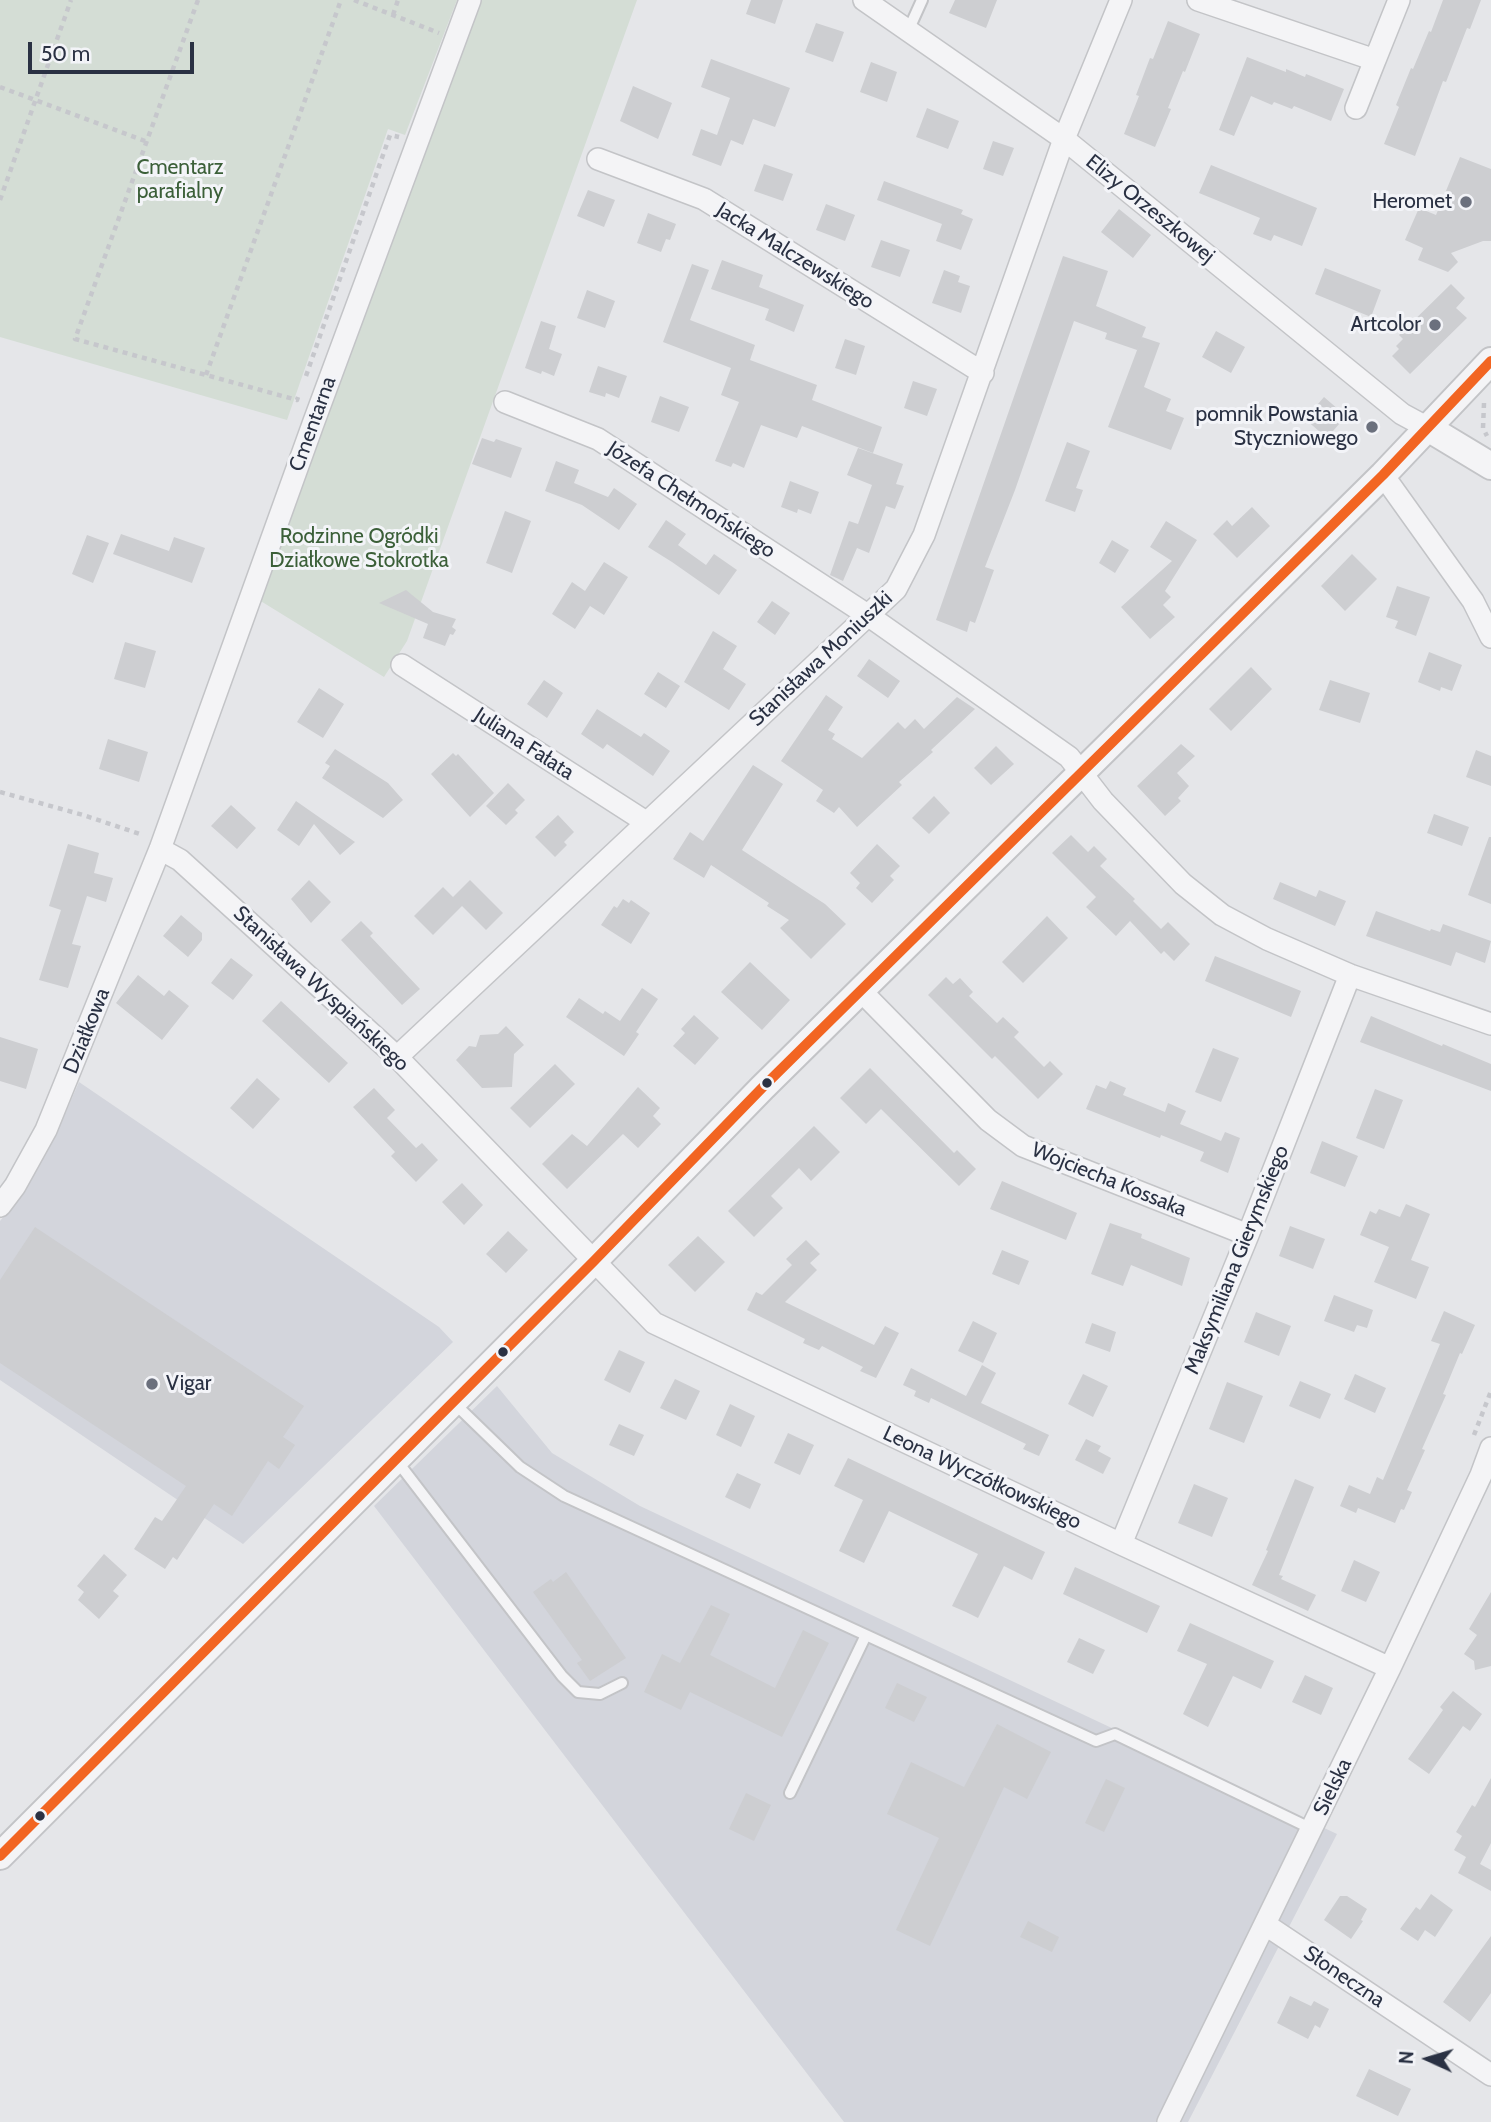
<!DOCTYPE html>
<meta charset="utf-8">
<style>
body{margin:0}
#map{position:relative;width:1491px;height:2122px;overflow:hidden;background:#e5e6e9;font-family:Cabin,sans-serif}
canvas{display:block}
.north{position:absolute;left:1393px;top:2024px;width:70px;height:70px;-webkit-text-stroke:5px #f3f4f8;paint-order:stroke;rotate:274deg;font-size:19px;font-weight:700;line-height:28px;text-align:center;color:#2a3143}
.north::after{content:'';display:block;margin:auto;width:24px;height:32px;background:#2a3143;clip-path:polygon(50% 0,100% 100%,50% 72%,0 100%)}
.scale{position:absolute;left:28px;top:42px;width:166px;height:32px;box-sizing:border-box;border:4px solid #2a3143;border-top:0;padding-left:9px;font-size:21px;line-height:24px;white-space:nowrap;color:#2a3143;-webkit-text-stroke:5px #f3f4f8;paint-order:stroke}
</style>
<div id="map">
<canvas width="1491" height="2122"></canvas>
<div class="north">N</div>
<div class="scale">50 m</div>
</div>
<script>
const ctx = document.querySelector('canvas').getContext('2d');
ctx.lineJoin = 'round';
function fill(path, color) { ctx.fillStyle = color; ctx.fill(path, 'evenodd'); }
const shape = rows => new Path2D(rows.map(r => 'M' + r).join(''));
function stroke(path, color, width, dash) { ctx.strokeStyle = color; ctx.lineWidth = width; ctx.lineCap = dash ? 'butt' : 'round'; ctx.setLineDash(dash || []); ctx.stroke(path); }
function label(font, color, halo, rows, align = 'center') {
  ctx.font = font + ' Cabin,sans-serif'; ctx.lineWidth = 6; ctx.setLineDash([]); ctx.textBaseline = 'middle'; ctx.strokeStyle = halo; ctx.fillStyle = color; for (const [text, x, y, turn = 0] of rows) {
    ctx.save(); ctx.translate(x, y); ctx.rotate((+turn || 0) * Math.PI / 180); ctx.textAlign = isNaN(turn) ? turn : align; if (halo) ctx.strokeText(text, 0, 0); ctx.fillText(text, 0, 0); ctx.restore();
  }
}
fill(shape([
 [79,1082,439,1327,453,1342,243,1544,0,1380,0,1221,17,1201,64,1116],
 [497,1386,552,1453,640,1506,1337,1834,1188,2122,844,2122,374,1506]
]), '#d3d5dc');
fill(shape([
 [0,0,457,0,405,135,388,129,287,420,0,337],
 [482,0,637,0,407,641,384,677,259,600]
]), '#d4ddd5');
fill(shape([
 [751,0,783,0,775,24,746,14],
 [955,0,997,0,986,28,949,13],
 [1443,0,1481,0,1470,29,1467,28,1446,82,1443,81,1415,156,1384,144,1399,107,1396,105,1411,68,1413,69,1429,31,1431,32],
 [1168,21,1200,34,1185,72,1183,71,1168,108,1171,109,1155,147,1124,134,1139,96,1136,95,1150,58,1153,59],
 [816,23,844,32,833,62,805,52],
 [1247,57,1286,72,1286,69,1305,77,1306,74,1344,89,1331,121,1294,106,1292,109,1274,102,1272,105,1251,96,1234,136,1219,130],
 [711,59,790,88,775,127,753,119,743,145,731,140,721,166,692,155,701,129,717,135,730,98,701,87],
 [871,62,897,72,887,102,860,92],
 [633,86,672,103,658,139,620,121],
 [927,108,959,121,948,149,916,137],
 [993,141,1014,148,1003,176,983,169],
 [1460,157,1491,169,1491,241,1483,241,1451,253,1458,262,1448,272,1418,260,1423,248,1405,240,1419,208,1436,215],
 [764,164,793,174,783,201,754,191],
 [1211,165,1317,208,1302,246,1274,235,1271,241,1253,234,1260,218,1199,193],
 [884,181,963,210,961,214,973,219,961,250,936,241,942,224,877,200],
 [588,190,615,200,604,227,577,216],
 [826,204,855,215,845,241,816,230],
 [1119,209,1151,235,1133,258,1101,232],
 [648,213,676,224,670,240,666,239,661,252,637,243],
 [881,240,910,250,900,277,871,267],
 [1063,256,1108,271,1096,306,1146,327,1137,350,1105,339,1107,333,1074,321,1015,490,985,567,994,570,975,623,970,621,967,632,936,620],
 [722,260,763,275,759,287,804,305,794,332,765,320,769,309,711,289],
 [692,264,709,270,690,320,755,345,750,360,817,385,812,400,882,427,873,453,802,426,797,438,761,425,744,468,733,463,731,467,715,461,739,402,721,395,731,368,663,342],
 [1325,268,1381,290,1371,317,1315,294],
 [944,270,960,276,958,282,970,286,961,313,932,303],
 [1451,284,1465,298,1456,308,1467,318,1410,374,1392,356,1399,349,1396,346,1403,339,1399,335],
 [587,290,615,301,605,328,577,318],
 [541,321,556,326,549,349,562,354,554,376,542,371,541,374,525,368],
 [1216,331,1245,347,1231,373,1202,357],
 [1142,337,1160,343,1144,387,1171,399,1166,411,1184,418,1171,450,1108,427],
 [845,339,865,346,856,375,835,368],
 [598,366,627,376,619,398,606,393,605,397,589,392],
 [913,381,937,389,927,416,904,408],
 [660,396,689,407,679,432,651,422],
 [1324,397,1346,416,1327,438,1305,419],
 [482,438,494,442,496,439,522,448,511,478,472,464],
 [1067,442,1090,451,1076,488,1083,490,1075,512,1045,501],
 [858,448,903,464,896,484,904,486,895,509,886,506,869,553,857,548,843,581,830,575,849,521,858,524,872,485,847,475],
 [556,461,579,470,574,483,608,497,614,488,637,504,619,530,582,505,545,491],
 [790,481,819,492,811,514,798,509,797,513,781,507],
 [1252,507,1270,526,1237,558,1213,534,1227,520,1232,526],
 [505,511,531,521,512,573,486,563],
 [666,520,686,534,678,545,706,565,714,554,737,570,719,595,672,562,648,547],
 [1166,521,1197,540,1165,591,1171,597,1163,605,1175,617,1150,639,1121,607,1172,561,1150,547],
 [121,534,169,551,174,537,205,548,192,583,113,554],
 [87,535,109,543,93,583,72,574],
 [1112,540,1129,550,1115,573,1099,563],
 [1352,554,1377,579,1345,611,1321,586],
 [604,562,628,577,604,615,590,606,575,629,552,614,572,582,585,591],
 [1397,586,1430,597,1416,636,1395,628,1398,621,1386,617],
 [406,590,433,612,456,619,452,627,456,630,453,635,450,634,445,646,423,638,428,624,379,603],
 [772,601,790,613,775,635,757,622],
 [713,631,737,646,723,669,746,684,729,710,684,682],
 [125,642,156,651,145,688,114,679],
 [1429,652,1462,665,1452,691,1441,687,1440,691,1418,682],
 [869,659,900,681,888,698,857,676],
 [1251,667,1272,689,1231,731,1209,709],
 [658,672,680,686,666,708,644,694],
 [544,680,563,693,547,718,527,704],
 [1330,680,1370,693,1360,723,1319,710],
 [319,688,344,704,323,738,297,722],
 [826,695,843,707,828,730,835,734,832,739,862,758,898,722,905,729,915,719,924,729,957,697,975,709,931,750,933,752,899,782,902,785,857,827,839,807,834,813,816,801,823,790,781,761],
 [597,709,641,737,644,733,670,751,653,776,607,744,603,749,581,734],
 [108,739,148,752,139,782,99,769],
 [1181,744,1195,756,1177,773,1189,786,1178,798,1181,801,1165,816,1137,786],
 [996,746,1014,764,991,785,974,768],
 [335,749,388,783,403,800,383,818,322,778,330,766,325,763],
 [1476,750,1491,756,1491,786,1466,777],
 [453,753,456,756,458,754,494,793,470,817,431,774],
 [753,765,783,784,742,850,825,904,846,924,811,959,780,928,789,920,767,906,769,903,711,865,704,878,673,859,690,832,703,841],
 [508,783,525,800,515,810,518,813,506,825,486,806],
 [934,796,950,813,929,834,912,818],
 [296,801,316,815,355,842,340,855,314,824,299,846,277,830],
 [231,805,256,828,237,849,211,826],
 [1434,814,1469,827,1462,846,1427,833],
 [558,815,574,832,564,842,567,845,555,857,535,837],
 [1071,835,1088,852,1094,846,1107,859,1100,866,1135,899,1133,901,1161,929,1168,922,1190,944,1174,961,1164,951,1161,954,1130,921,1116,936,1086,907,1096,897,1052,853],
 [1489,837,1491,837,1491,904,1468,895],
 [68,844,99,853,94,873,113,878,106,902,87,896,72,944,81,946,68,988,39,980,61,910,49,906],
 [877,844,900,866,890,876,894,880,872,903,856,888,860,883,850,873],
 [309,880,331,902,311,923,291,899],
 [470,880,503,913,486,930,462,906,433,935,414,916,443,887,458,902,453,897],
 [1280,882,1316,897,1319,890,1346,901,1335,926,1273,899],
 [623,899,629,903,631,900,650,913,631,944,601,925,614,906,617,908],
 [1376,911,1430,931,1431,929,1440,932,1443,924,1491,941,1485,963,1456,952,1451,966,1366,936],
 [181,915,202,933,202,940,188,957,163,936],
 [1047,916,1068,938,1023,983,1002,962],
 [361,921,373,933,370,936,420,989,402,1005,341,940],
 [1215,956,1301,991,1291,1017,1205,981],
 [231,958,253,975,233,1000,211,983],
 [750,962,790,1000,762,1030,721,992],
 [138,975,164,996,169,990,189,1006,162,1040,116,1003],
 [946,977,953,984,960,978,973,992,969,996,997,1023,1003,1017,1019,1032,1014,1037,1044,1067,1050,1061,1063,1074,1038,1099,995,1056,992,1059,928,995],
 [642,988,658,999,636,1032,639,1034,624,1056,566,1017,579,998,603,1014,605,1011,620,1021],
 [281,1001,348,1063,329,1083,262,1021],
 [694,1015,719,1038,695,1065,673,1046,685,1033,681,1029],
 [1371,1016,1442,1046,1443,1044,1491,1064,1491,1091,1360,1042],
 [506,1026,524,1045,514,1054,512,1087,482,1088,456,1060,469,1046,476,1047,480,1035,498,1034],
 [0,1037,38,1049,26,1089,0,1081],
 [1213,1048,1239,1058,1221,1102,1195,1092],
 [555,1064,575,1084,530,1128,510,1108],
 [870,1068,954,1153,957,1150,976,1169,959,1186,881,1109,866,1124,840,1098],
 [257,1078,280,1099,253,1129,230,1108],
 [1110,1081,1126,1088,1123,1095,1165,1112,1168,1103,1186,1111,1180,1124,1221,1141,1225,1132,1240,1138,1228,1173,1200,1161,1204,1152,1161,1135,1160,1138,1086,1109,1096,1085,1106,1089],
 [638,1087,660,1108,653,1116,661,1124,638,1148,623,1134,567,1189,542,1164,572,1134,587,1146],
 [374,1088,395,1110,387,1118,416,1148,422,1143,438,1160,416,1182,391,1156,395,1152,353,1107],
 [1375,1089,1403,1100,1384,1149,1356,1138],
 [814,1126,840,1152,811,1181,799,1168,771,1196,783,1208,754,1237,728,1211],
 [1322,1141,1358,1156,1345,1187,1310,1173],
 [1002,1181,1077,1213,1066,1240,990,1209],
 [462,1183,483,1205,464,1225,442,1202],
 [1406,1204,1430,1214,1411,1260,1429,1267,1416,1299,1374,1282,1389,1247,1360,1235,1370,1211,1376,1214,1379,1209,1400,1217],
 [1110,1223,1142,1234,1141,1238,1190,1258,1182,1286,1131,1265,1123,1286,1091,1274],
 [1290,1226,1325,1239,1313,1269,1279,1256],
 [35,1227,304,1406,283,1437,295,1445,279,1469,268,1461,232,1516,214,1504,177,1560,173,1557,165,1569,134,1549,155,1517,162,1521,186,1486,0,1363,0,1280],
 [508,1231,528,1250,506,1273,486,1254],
 [698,1236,725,1262,695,1292,668,1265],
 [806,1240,820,1254,810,1263,817,1270,785,1302,874,1345,885,1326,899,1333,876,1378,860,1371,863,1367,822,1346,819,1350,803,1343,805,1339,747,1310,756,1292,762,1295,792,1265,786,1259],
 [1002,1250,1029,1261,1019,1285,992,1274],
 [1334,1295,1373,1310,1367,1328,1357,1325,1354,1332,1324,1321],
 [1444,1311,1475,1325,1462,1354,1460,1353,1443,1394,1446,1395,1422,1449,1425,1450,1407,1490,1412,1492,1404,1510,1401,1509,1395,1523,1358,1508,1356,1513,1340,1506,1349,1485,1370,1494,1377,1477,1383,1480,1440,1344,1431,1341],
 [1256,1312,1291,1326,1279,1356,1244,1342],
 [973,1321,997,1333,983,1363,958,1351],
 [1092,1323,1116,1332,1110,1352,1085,1343],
 [619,1350,645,1362,630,1393,604,1380],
 [982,1365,996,1373,981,1403,1049,1435,1039,1456,1023,1449,1026,1444,931,1398,929,1403,914,1396,916,1391,903,1385,911,1368,966,1396],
 [1083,1374,1108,1386,1093,1417,1068,1404],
 [1355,1374,1386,1388,1375,1413,1344,1399],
 [675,1379,700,1391,686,1420,660,1408],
 [1300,1381,1331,1394,1320,1419,1289,1406],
 [1227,1382,1263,1396,1244,1443,1209,1429],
 [730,1404,755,1416,741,1447,716,1435],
 [619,1424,644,1435,634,1456,609,1445],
 [788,1433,814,1445,800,1475,774,1463],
 [1086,1439,1101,1446,1098,1451,1111,1458,1103,1474,1075,1460],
 [848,1458,1045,1552,1032,1580,1004,1566,978,1618,966,1612,952,1606,978,1554,889,1511,864,1563,839,1551,863,1500,834,1486],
 [737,1473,761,1484,750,1509,725,1497],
 [1295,1479,1314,1487,1279,1575,1283,1576,1281,1579,1316,1595,1308,1611,1252,1585,1268,1551,1266,1550],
 [1194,1484,1228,1498,1212,1537,1178,1523],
 [104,1554,127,1575,113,1591,119,1596,99,1619,78,1600,84,1592,77,1586],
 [1354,1560,1380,1572,1366,1602,1341,1591],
 [1075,1567,1160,1606,1147,1633,1063,1594],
 [566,1572,626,1658,590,1681,577,1663,582,1660,533,1592,551,1579,553,1582],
 [1491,1592,1491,1666,1475,1670,1474,1661,1464,1654,1477,1635,1469,1629],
 [711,1605,730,1614,710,1655,775,1688,803,1630,829,1643,782,1737,690,1692,681,1710,644,1692,662,1654,680,1663],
 [1190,1623,1274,1661,1261,1689,1233,1676,1208,1727,1183,1714,1207,1664,1177,1651],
 [1079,1638,1105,1650,1093,1674,1067,1662],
 [1305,1675,1333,1688,1321,1715,1292,1702],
 [897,1683,927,1697,914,1722,885,1708],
 [1453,1691,1482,1714,1470,1731,1463,1726,1429,1774,1408,1759,1443,1710,1440,1707],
 [997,1724,1051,1752,1027,1799,1004,1787,930,1946,896,1930,939,1838,887,1814,911,1762,964,1787],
 [1491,1778,1491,1843,1480,1864,1491,1870,1491,1891,1458,1873,1466,1857,1454,1850,1462,1836,1456,1832,1472,1805,1475,1807],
 [1106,1779,1125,1788,1104,1832,1085,1823],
 [746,1793,771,1805,754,1841,729,1829],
 [1431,1894,1453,1910,1435,1937,1425,1930,1418,1941,1400,1929,1416,1907,1420,1910],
 [1340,1896,1347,1896,1367,1909,1361,1920,1363,1921,1351,1939,1324,1920],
 [1028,1921,1059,1937,1052,1952,1020,1937],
 [1491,1936,1491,1993,1470,2022,1443,2002],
 [1290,1996,1311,2006,1314,2001,1329,2009,1320,2028,1315,2025,1308,2039,1277,2023],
 [1369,2069,1411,2089,1398,2116,1356,2096]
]), '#cdced1');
const service = shape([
 [908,31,922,0],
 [453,1402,520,1467,564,1496,1096,1741,1115,1734,1312,1829],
 [397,1461,562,1676,578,1692,600,1694,622,1683],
 [790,1793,866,1635]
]);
const minor = shape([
 [864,0,1064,139,1402,414,1428,428],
 [1198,0,1375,60,1399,0],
 [1356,108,1375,60],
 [598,159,704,199,983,373],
 [505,402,598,439,869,616,1069,757,1103,801,1183,884,1222,915,1267,939,1350,975,1491,1024],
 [1383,475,1473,601,1491,637],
 [402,665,646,822],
 [160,849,180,860,397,1057,654,1323,1121,1544,1390,1668],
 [861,991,988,1120,1023,1146,1248,1235],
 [397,1057,896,589,924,535,1064,139,1121,0],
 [0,1206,15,1186,46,1130,160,849,313,424,470,0],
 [1121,1544,1248,1235,1350,975],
 [1266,1925,1491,2075],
 [1168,2122,1390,1668,1481,1475,1491,1448]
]);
const tertiary = shape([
 [1428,428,1491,466],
 [0,1856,594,1261,762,1088,1383,475,1491,361]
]);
stroke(service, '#c3c4c7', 14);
stroke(minor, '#c3c4c7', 24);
stroke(tertiary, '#c3c4c7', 30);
stroke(shape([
 [198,0,75,339,297,400,298,397],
 [354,0,439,33],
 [393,15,398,0],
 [0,87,145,141],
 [0,200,71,0],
 [206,375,341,0],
 [306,376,390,135,399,137],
 [1484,403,1483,428,1487,436],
 [0,792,83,815,143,835],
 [1474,1435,1491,1391]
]), '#c6c7cc', 4.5, [5, 5]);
stroke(service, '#f4f4f6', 10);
stroke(minor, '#f4f4f6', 21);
stroke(tertiary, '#f4f4f6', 26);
stroke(shape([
 [0,1856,594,1261,762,1088,1383,475,1491,361]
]), '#f26522', 10);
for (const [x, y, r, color] of [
 [1466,202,7,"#6b707d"],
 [1435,325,7,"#6b707d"],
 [1372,427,7,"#6b707d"],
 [767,1083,6,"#2a3143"],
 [503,1352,6,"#2a3143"],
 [152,1384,7,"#6b707d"],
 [40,1816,6,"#2a3143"]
]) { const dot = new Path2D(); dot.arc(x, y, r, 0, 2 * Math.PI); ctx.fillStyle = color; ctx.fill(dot); stroke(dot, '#f3f4f8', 2.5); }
label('21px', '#3b5f38', '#f3f4f8', [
 ["Cmentarz",180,168],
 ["parafialny",180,192],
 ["Rodzinne Ogródki",359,537],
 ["Działkowe Stokrotka",359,561]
]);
label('21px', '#2a3143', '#f3f4f8', [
 ["Heromet",1452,202],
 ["Artcolor",1421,325],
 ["pomnik Powstania",1358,415],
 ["Styczniowego",1358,439],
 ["Vigar",166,1384,"left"]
], 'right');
label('21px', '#2a3143', '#f3f4f8', [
 ["Elizy Orzeszkowej",1150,209,39],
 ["Jacka Malczewskiego",795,256,32],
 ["Cmentarna",313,424,-70],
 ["Józefa Chełmońskiego",691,500,33],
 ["Stanisława Moniuszki",821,659,-43],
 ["Juliana Fałata",524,744,33],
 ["Stanisława Wyspiańskiego",321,989,43],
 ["Działkowa",87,1031,-68],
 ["Wojciecha Kossaka",1109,1180,22],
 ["Maksymiliana Gierymskiego",1237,1260,-68],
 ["Leona Wyczółkowskiego",982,1478,25],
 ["Sielska",1333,1787,-64],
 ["Słoneczna",1344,1977,34]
]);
</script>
